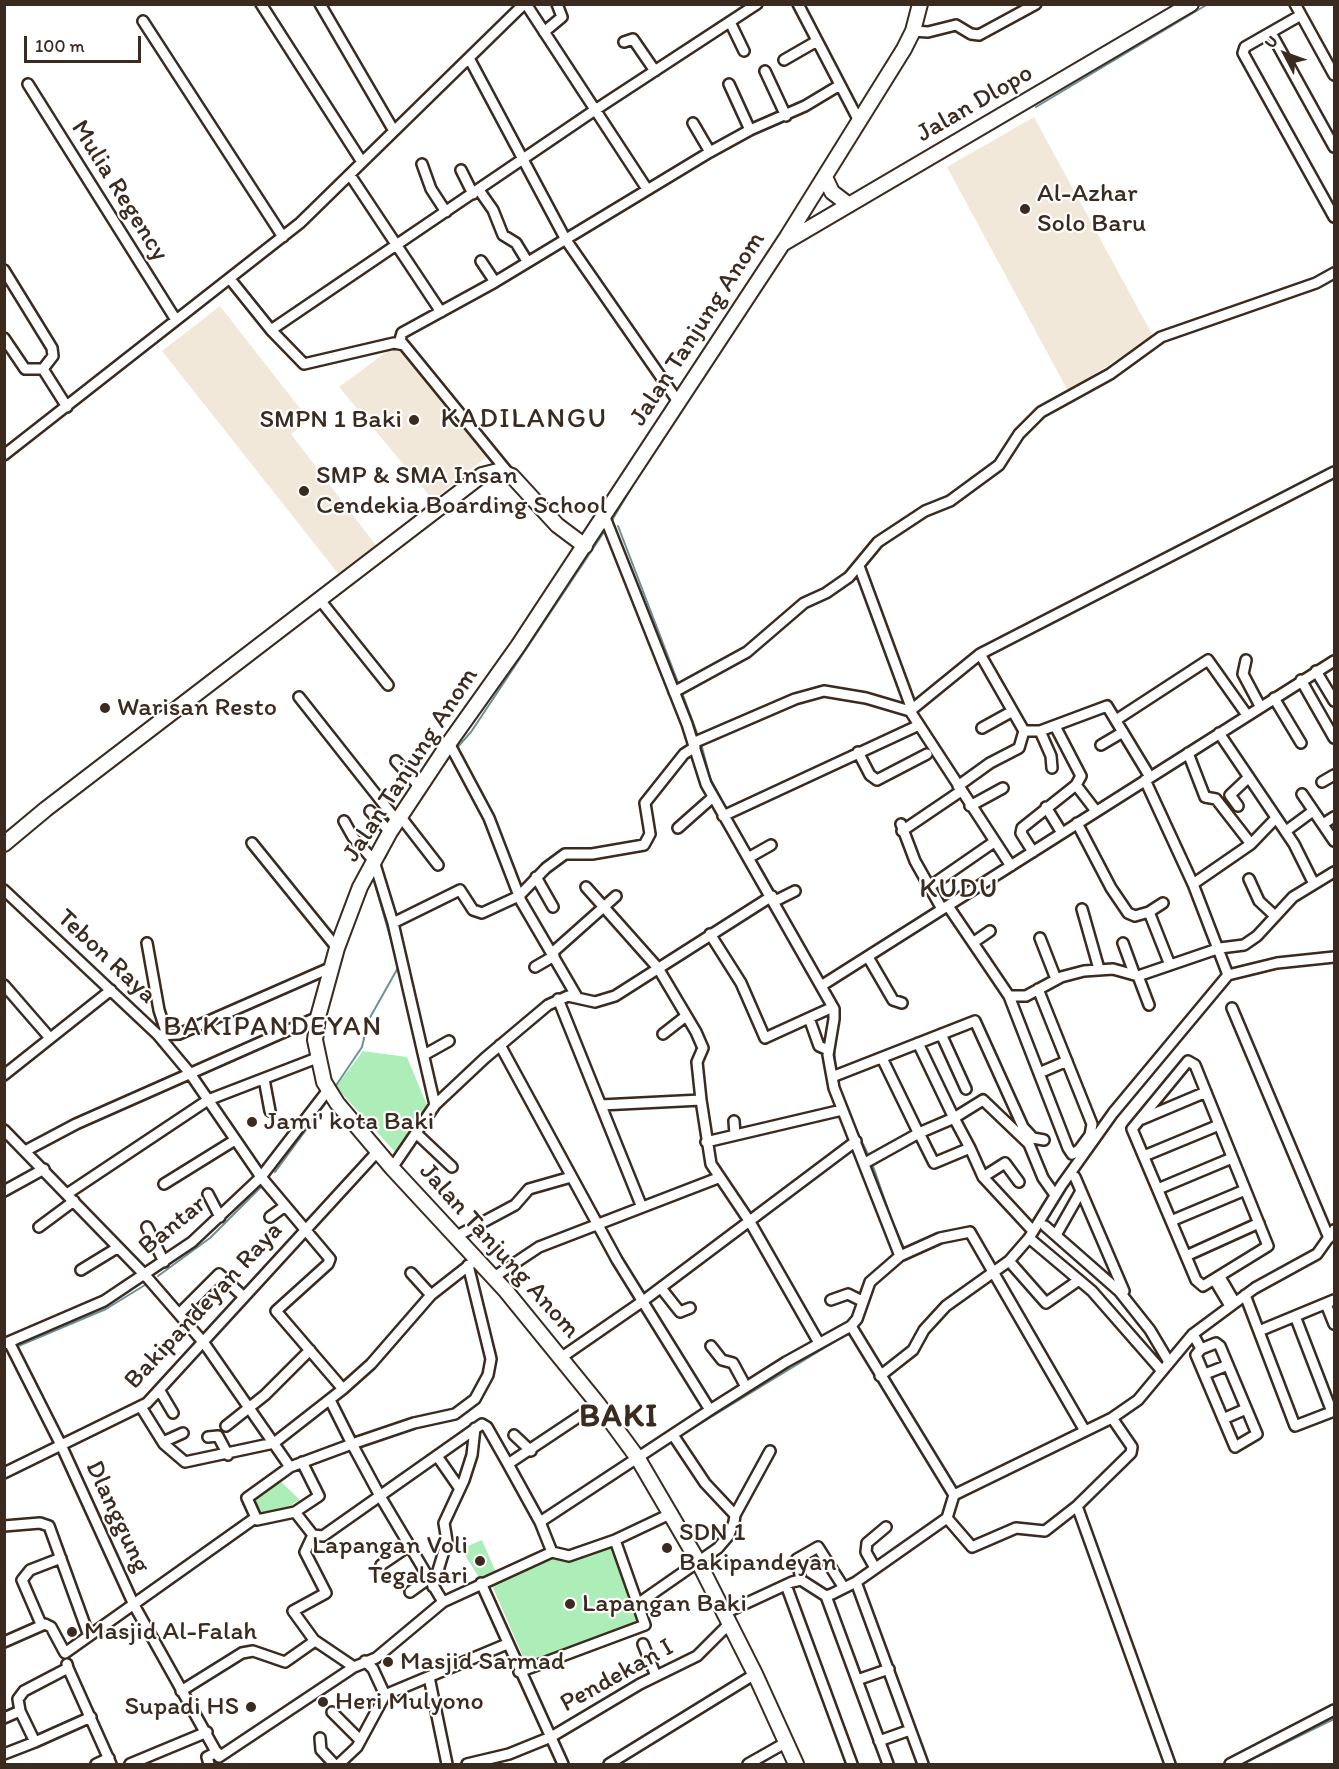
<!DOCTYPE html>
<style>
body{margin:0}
#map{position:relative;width:1339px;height:1769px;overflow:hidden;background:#fff;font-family:Itim,sans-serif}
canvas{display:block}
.frame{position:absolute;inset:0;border:6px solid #3b2a1e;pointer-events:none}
.north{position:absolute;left:1255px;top:24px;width:60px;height:60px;-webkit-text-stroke:4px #fff;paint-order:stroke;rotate:311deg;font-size:16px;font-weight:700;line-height:24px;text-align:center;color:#3b2a1e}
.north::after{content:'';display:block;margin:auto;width:21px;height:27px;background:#3b2a1e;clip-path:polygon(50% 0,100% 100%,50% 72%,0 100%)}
.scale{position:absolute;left:24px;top:36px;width:117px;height:27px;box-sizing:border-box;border:3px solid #3b2a1e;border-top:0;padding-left:8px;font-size:18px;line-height:21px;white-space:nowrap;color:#3b2a1e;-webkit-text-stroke:4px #fff;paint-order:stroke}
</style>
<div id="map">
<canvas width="1339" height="1769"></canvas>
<div class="frame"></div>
<div class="north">U</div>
<div class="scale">100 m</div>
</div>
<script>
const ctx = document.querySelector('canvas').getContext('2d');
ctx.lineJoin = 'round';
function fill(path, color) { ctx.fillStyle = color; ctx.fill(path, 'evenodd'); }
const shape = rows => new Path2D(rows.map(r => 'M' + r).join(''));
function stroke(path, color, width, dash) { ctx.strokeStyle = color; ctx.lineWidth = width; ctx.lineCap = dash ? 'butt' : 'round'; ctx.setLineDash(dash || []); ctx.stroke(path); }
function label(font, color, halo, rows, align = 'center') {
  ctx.font = font + ' Itim,sans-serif'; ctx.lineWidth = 4.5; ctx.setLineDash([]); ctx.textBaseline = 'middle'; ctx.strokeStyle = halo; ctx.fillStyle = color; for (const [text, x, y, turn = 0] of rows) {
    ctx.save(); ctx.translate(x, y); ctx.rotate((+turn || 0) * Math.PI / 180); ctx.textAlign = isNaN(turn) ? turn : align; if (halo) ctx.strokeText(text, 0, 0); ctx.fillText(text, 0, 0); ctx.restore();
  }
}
fill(shape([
 [1034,117,1153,336,1068,391,947,167],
 [220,306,309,420,291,434,378,548,340,576,162,351],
 [389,350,402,350,490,454,433,500,339,387]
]), '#f1e8da');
fill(shape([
 [363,1051,407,1057,429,1110,397,1154,336,1087],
 [277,1478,300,1500,292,1504,294,1509,261,1518,248,1498],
 [482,1540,496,1572,480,1579,461,1549],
 [617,1543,647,1621,528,1668,491,1583,553,1556]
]), '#adeeb8');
stroke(shape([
 [1036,107,1208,4],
 [871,200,948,155],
 [809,236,856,208],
 [611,522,642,470],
 [618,526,679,685],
 [681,690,699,738],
 [701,743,710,778,727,810],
 [455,750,471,732,606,529],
 [443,766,452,754],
 [730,815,751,852],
 [754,856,775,893],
 [385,858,389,850],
 [373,877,396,958],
 [779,901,800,941],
 [834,1045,836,1072],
 [837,1078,839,1090],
 [335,1087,362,1047,368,1021,399,966],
 [851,1120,870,1158],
 [872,1163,893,1224,905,1250],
 [275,1172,328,1100],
 [886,1274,904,1258],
 [158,1276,210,1238,262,1186],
 [861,1320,866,1306],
 [16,1347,106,1309,145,1285],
 [680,1436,852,1331],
 [1242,1764,1334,1719]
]), '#6a9297', 2);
const street = shape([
 [261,4,362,162],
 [320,4,394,131],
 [526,4,647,189],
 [798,4,859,121],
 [1295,4,1334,75],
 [1301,15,1245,47,1243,53,1334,217],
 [143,21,283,237],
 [730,22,744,51],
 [913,31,928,32,956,25,971,34,979,35,1036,4],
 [544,32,562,17,557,4],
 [1271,33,1334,147],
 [624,42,633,39,655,71],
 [469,58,566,240,679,403],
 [784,60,817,41],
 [765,71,786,116],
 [28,84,176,320],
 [729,84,750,130],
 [693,123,710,152],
 [422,164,431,189,446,212],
 [461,170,473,194],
 [350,175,441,312],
 [479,190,493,210,503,235,516,243,527,261],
 [481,261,495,282],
 [4,270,52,348,53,356,43,369],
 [230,279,271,330,304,364,394,343,404,345,510,475],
 [271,330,595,110,757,4],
 [4,338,25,369,43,369,67,407],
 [403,344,400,340,402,333,495,282,710,152,750,130,805,106,840,85],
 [4,455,300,223,524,4],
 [859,566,911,707],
 [320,600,388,685],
 [980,654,1334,472],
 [1246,660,1243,674,1260,706],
 [1316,671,1334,701],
 [1301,680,1334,738],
 [674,692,747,652,804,603,826,593,849,577,878,542,925,511,950,501,999,465,1019,434,1041,412,1110,374,1161,337,1316,283,1334,273],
 [299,697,397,821],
 [1274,698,1301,743],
 [910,711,1011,866],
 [1116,720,1208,660,1247,715],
 [1055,726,1081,776,1076,785],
 [982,728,1011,712],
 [1040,731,1051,756,1052,768],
 [1219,733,1294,844,1314,884],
 [449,743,489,818,521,901,577,997],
 [693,743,795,699,824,691,866,698,910,711,980,654,1024,731,1040,731,1107,706,1150,777],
 [1101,745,1123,732],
 [858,752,870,775,877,780,927,754],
 [1188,753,1205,797,1216,799,1251,844],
 [396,761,419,786],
 [1322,782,1334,775],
 [958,786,990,763,1019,748,1024,731],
 [1302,794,1334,841],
 [970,806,1003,788],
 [1238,806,1230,795,1249,777],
 [1046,807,1062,833],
 [370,811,390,832],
 [400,816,438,865],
 [723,816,917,726],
 [344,821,353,837,374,861,393,923,435,1105],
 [1077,823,1111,888,1128,913,1135,916,1149,912,1170,965],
 [901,824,915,861,942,909],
 [1323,824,1334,817],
 [678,828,713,797],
 [902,831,961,791],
 [1286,831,1313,811],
 [252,843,337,948],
 [1033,852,1021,833,1022,828,1076,785,1096,811],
 [748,858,771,845],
 [536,877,553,907],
 [1249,879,1259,901,1274,915],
 [1193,884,1251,844,1276,818],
 [586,887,658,968,696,1032,703,1048,697,1062,701,1100],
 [929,887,994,842],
 [4,890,158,1035,189,1072,261,1177,330,1259,328,1264,276,1311,343,1389],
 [775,901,795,891],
 [948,906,1009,996,1068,1148,1072,1154,1079,1150,1090,1135,1092,1124,1038,989],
 [1082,909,1099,969],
 [1149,912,1163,903],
 [393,923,460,890,473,910,482,913,519,896,546,868,565,854,592,854,644,845,650,834,645,803,684,754,695,747],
 [710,934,741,983,765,1038,833,1007],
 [1040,938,1056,979],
 [974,942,990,931],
 [147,943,159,1010,167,1035],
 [1123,943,1134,973],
 [552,953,616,896],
 [868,957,893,1000,902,1003],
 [535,967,554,956],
 [1228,975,1277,963,1334,957],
 [1138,976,1149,1005],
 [4,985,50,1038],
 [821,986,1334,661],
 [1009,996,1026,996,1061,977,1084,971,1113,969,1138,976,1220,948,1244,945,1257,936,1293,897,1334,872],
 [558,999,641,1205],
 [1232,1008,1329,1238],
 [809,1018,819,1046,828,1050],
 [663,1034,686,1016],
 [941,1034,966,1089],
 [158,1035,179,1034,332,967],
 [918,1043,952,1114],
 [500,1045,617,1260,710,1410],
 [424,1055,449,1041],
 [882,1058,917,1130],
 [1188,1061,1195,1065,1268,1246,1203,1286,1196,1280,1132,1129,1188,1061],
 [1039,1073,1067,1061],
 [4,1075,111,990],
 [832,1077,975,1021,1023,1127,1033,1138,1044,1140],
 [264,1079,270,1111],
 [601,1105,701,1100,711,1164,750,1222,819,1343],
 [954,1118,970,1148],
 [1142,1119,1206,1092],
 [734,1121,735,1135],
 [4,1130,145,1275,204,1343,290,1467],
 [416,1133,452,1167],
 [919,1133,934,1163,970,1148,983,1177,1033,1231],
 [706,1142,842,1110],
 [25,1151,76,1124,318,1017],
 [1144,1156,1219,1125],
 [865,1163,919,1133,954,1118,983,1100,1029,1144,1043,1178,1055,1195],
 [392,1168,435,1105,485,1058,548,1005,568,996,595,1002,615,996,772,896],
 [983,1177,1005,1163,1019,1182],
 [1075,1177,1124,1291],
 [164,1184,235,1140],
 [1158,1189,1232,1158],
 [4,1191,44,1169],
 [67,1194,208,1100,317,1058],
 [208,1194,220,1217],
 [270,1217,285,1206],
 [1171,1221,1245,1190],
 [1045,1226,1119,1291,1150,1330,1169,1362],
 [39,1227,74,1201],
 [147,1227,164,1262],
 [1056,1235,1081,1191],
 [457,1236,515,1205,529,1189,571,1177],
 [1029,1238,1061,1186,1113,1113,1228,975,1193,884,1145,780],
 [900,1256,940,1238,970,1232,1085,1431],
 [1186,1256,1259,1223],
 [1009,1261,1046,1303,1079,1280],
 [81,1270,117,1248],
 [411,1273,431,1295],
 [494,1277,539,1247,718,1178],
 [1220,1277,1234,1301],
 [1215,1281,1230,1306],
 [661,1288,680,1312,690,1308],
 [1245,1295,1295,1426,1334,1411],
 [831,1300,848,1294,862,1301],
 [1326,1304,1334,1324],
 [179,1314,219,1274,244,1297],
 [1295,1316,1332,1412],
 [1259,1331,1334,1300],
 [1193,1334,1201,1349,1196,1355,1235,1447,1257,1434,1220,1346,1216,1343,1201,1349],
 [9,1342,61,1445,134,1605,219,1757,354,1667,376,1658,443,1602,552,1552,540,1522,710,1410,786,1362,851,1326,857,1319,870,1282,900,1256,834,1088,828,1055,834,1019,834,1009,706,784,687,724,604,515],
 [4,1344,104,1301,192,1242,261,1177,328,1090],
 [711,1346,722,1360,733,1363,746,1387],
 [562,1357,643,1301,856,1141],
 [1205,1374,1228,1365],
 [880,1376,913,1350,924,1330,946,1306,1009,1261,1029,1238,1092,1291,1162,1371],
 [160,1391,173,1413],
 [330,1400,352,1444,414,1423,455,1414,475,1399,488,1375,491,1359,468,1265],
 [141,1407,164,1444,185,1462,274,1443,343,1389,371,1364,431,1295,477,1259],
 [1223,1419,1246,1409],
 [226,1426,265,1395,310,1350],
 [514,1435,531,1451],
 [208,1437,218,1436,228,1455],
 [163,1442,183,1433],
 [437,1456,460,1489],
 [508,1464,540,1522],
 [4,1473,147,1403,378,1151],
 [954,1495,1112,1418,1138,1400,1193,1334,1255,1288,1317,1254,1334,1230],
 [1077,1506,1170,1764],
 [295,1512,319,1496,302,1462],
 [735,1515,770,1451],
 [947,1518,972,1547,1016,1528,1045,1531,1077,1506,1131,1453,1132,1447,1112,1418],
 [4,1526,40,1523,49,1526,89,1636],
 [313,1535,295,1512,257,1520,247,1498,290,1467,352,1444,380,1496,443,1602],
 [313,1535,323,1536,482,1424,487,1427,508,1464,598,1404],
 [615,1540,672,1513],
 [381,1565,409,1546],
 [875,1568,866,1552,867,1543,886,1527],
 [801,1580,797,1559,818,1547,844,1588],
 [856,1582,923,1764],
 [481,1583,563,1764],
 [786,1585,852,1764],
 [433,1587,447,1541,444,1523,464,1480,472,1455,475,1428],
 [410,1592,428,1579],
 [826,1596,888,1764],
 [639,1603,718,1548,729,1535,734,1522,735,1515,705,1483,673,1435],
 [723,1614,792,1582,801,1580,826,1596,832,1594,856,1582,947,1518,954,1495,851,1326],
 [41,1624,22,1580,30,1570,61,1558],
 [314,1640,354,1667],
 [4,1642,45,1624,51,1627,65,1653,255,1518],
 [643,1644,656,1676],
 [365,1661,373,1669,385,1695],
 [68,1668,111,1764],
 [519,1672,645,1625,615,1540,569,1556,552,1552],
 [429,1677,447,1764],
 [857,1680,889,1669],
 [181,1691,242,1653,253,1651,285,1662,312,1643,314,1640,293,1611,326,1593,305,1552,313,1535],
 [20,1711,35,1742,91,1717],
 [332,1712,360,1740],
 [4,1718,20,1711,18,1699,24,1691,68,1668,67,1664],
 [320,1738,321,1750,334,1764],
 [879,1741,910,1730],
 [4,1754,35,1742],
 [96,1764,109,1758],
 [130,1764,207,1732],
 [209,1764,207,1757,217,1752],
 [339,1764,357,1747,385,1695,507,1644],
 [467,1764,509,1754,551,1737,640,1684,697,1656,729,1624],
 [609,1764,755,1674],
 [748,1764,785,1743],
 [1230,1764,1334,1710]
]);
const secondary = shape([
 [825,177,832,192,849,205],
 [784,243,1191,4],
 [4,844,46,809,482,475,498,471,512,476,557,525,585,546],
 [796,1764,755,1674,699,1563,637,1457,598,1404,506,1291,392,1168,337,1103,324,1082,315,1040,318,1017,337,948,360,887,390,832,449,743,518,646,787,237,904,49,913,31,920,4]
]);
stroke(street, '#3b2a1e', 14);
stroke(secondary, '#3b2a1e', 18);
stroke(street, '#fff', 9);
stroke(secondary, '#fff', 14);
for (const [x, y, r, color] of [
 [1025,209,6,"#3b2a1e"],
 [414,420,6,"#3b2a1e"],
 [304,491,6,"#3b2a1e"],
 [105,708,6,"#3b2a1e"],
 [252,1122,6,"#3b2a1e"],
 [667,1548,6,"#3b2a1e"],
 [480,1561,6,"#3b2a1e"],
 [570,1604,6,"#3b2a1e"],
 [72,1632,6,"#3b2a1e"],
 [388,1662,6,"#3b2a1e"],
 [323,1702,6,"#3b2a1e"],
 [251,1707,6,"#3b2a1e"]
]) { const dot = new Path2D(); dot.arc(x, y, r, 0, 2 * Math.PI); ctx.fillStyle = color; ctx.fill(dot); stroke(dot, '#fff', 2); }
label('26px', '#3b2a1e', '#fff', [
 ["Jalan Dlopo",975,104,-30],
 ["Mulia Regency",119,191,58],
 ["Jalan Tanjung Anom",698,329,-57],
 ["Jalan Tanjung Anom",411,765,-57],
 ["Tebon Raya",106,957,43],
 ["Bantar",173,1226,-39],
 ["Jalan Tanjung Anom",499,1251,48],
 ["Bakipandeyan Raya",204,1306,-47],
 ["Dlanggung",117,1517,65],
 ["Pendekan I",617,1676,-29]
]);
label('26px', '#3b2a1e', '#fff', [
 ["Al-Azhar",1037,194],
 ["Solo Baru",1037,224],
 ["SMPN 1 Baki",402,420,"right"],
 ["SMP & SMA Insan",316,476],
 ["Cendekia Boarding School",316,506],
 ["Warisan Resto",117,708],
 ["Jami' kota Baki",264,1122],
 ["SDN 1",679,1533],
 ["Bakipandeyan",679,1563],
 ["Lapangan Voli",468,1546,"right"],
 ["Tegalsari",468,1576,"right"],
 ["Lapangan Baki",582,1604],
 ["Masjid Al-Falah",84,1632],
 ["Masjid Sarmad",400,1662],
 ["Heri Mulyono",335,1702],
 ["Supadi HS",239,1707,"right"]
], 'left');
ctx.letterSpacing = '1.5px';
label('28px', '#3b2a1e', '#fff', [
 ["KADILANGU",524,420],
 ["KUDU",959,890],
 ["BAKIPANDEYAN",273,1028]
]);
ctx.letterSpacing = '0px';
ctx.letterSpacing = '1.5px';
label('bold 32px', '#3b2a1e', '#fff', [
 ["BAKI",619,1418]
]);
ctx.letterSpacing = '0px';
</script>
